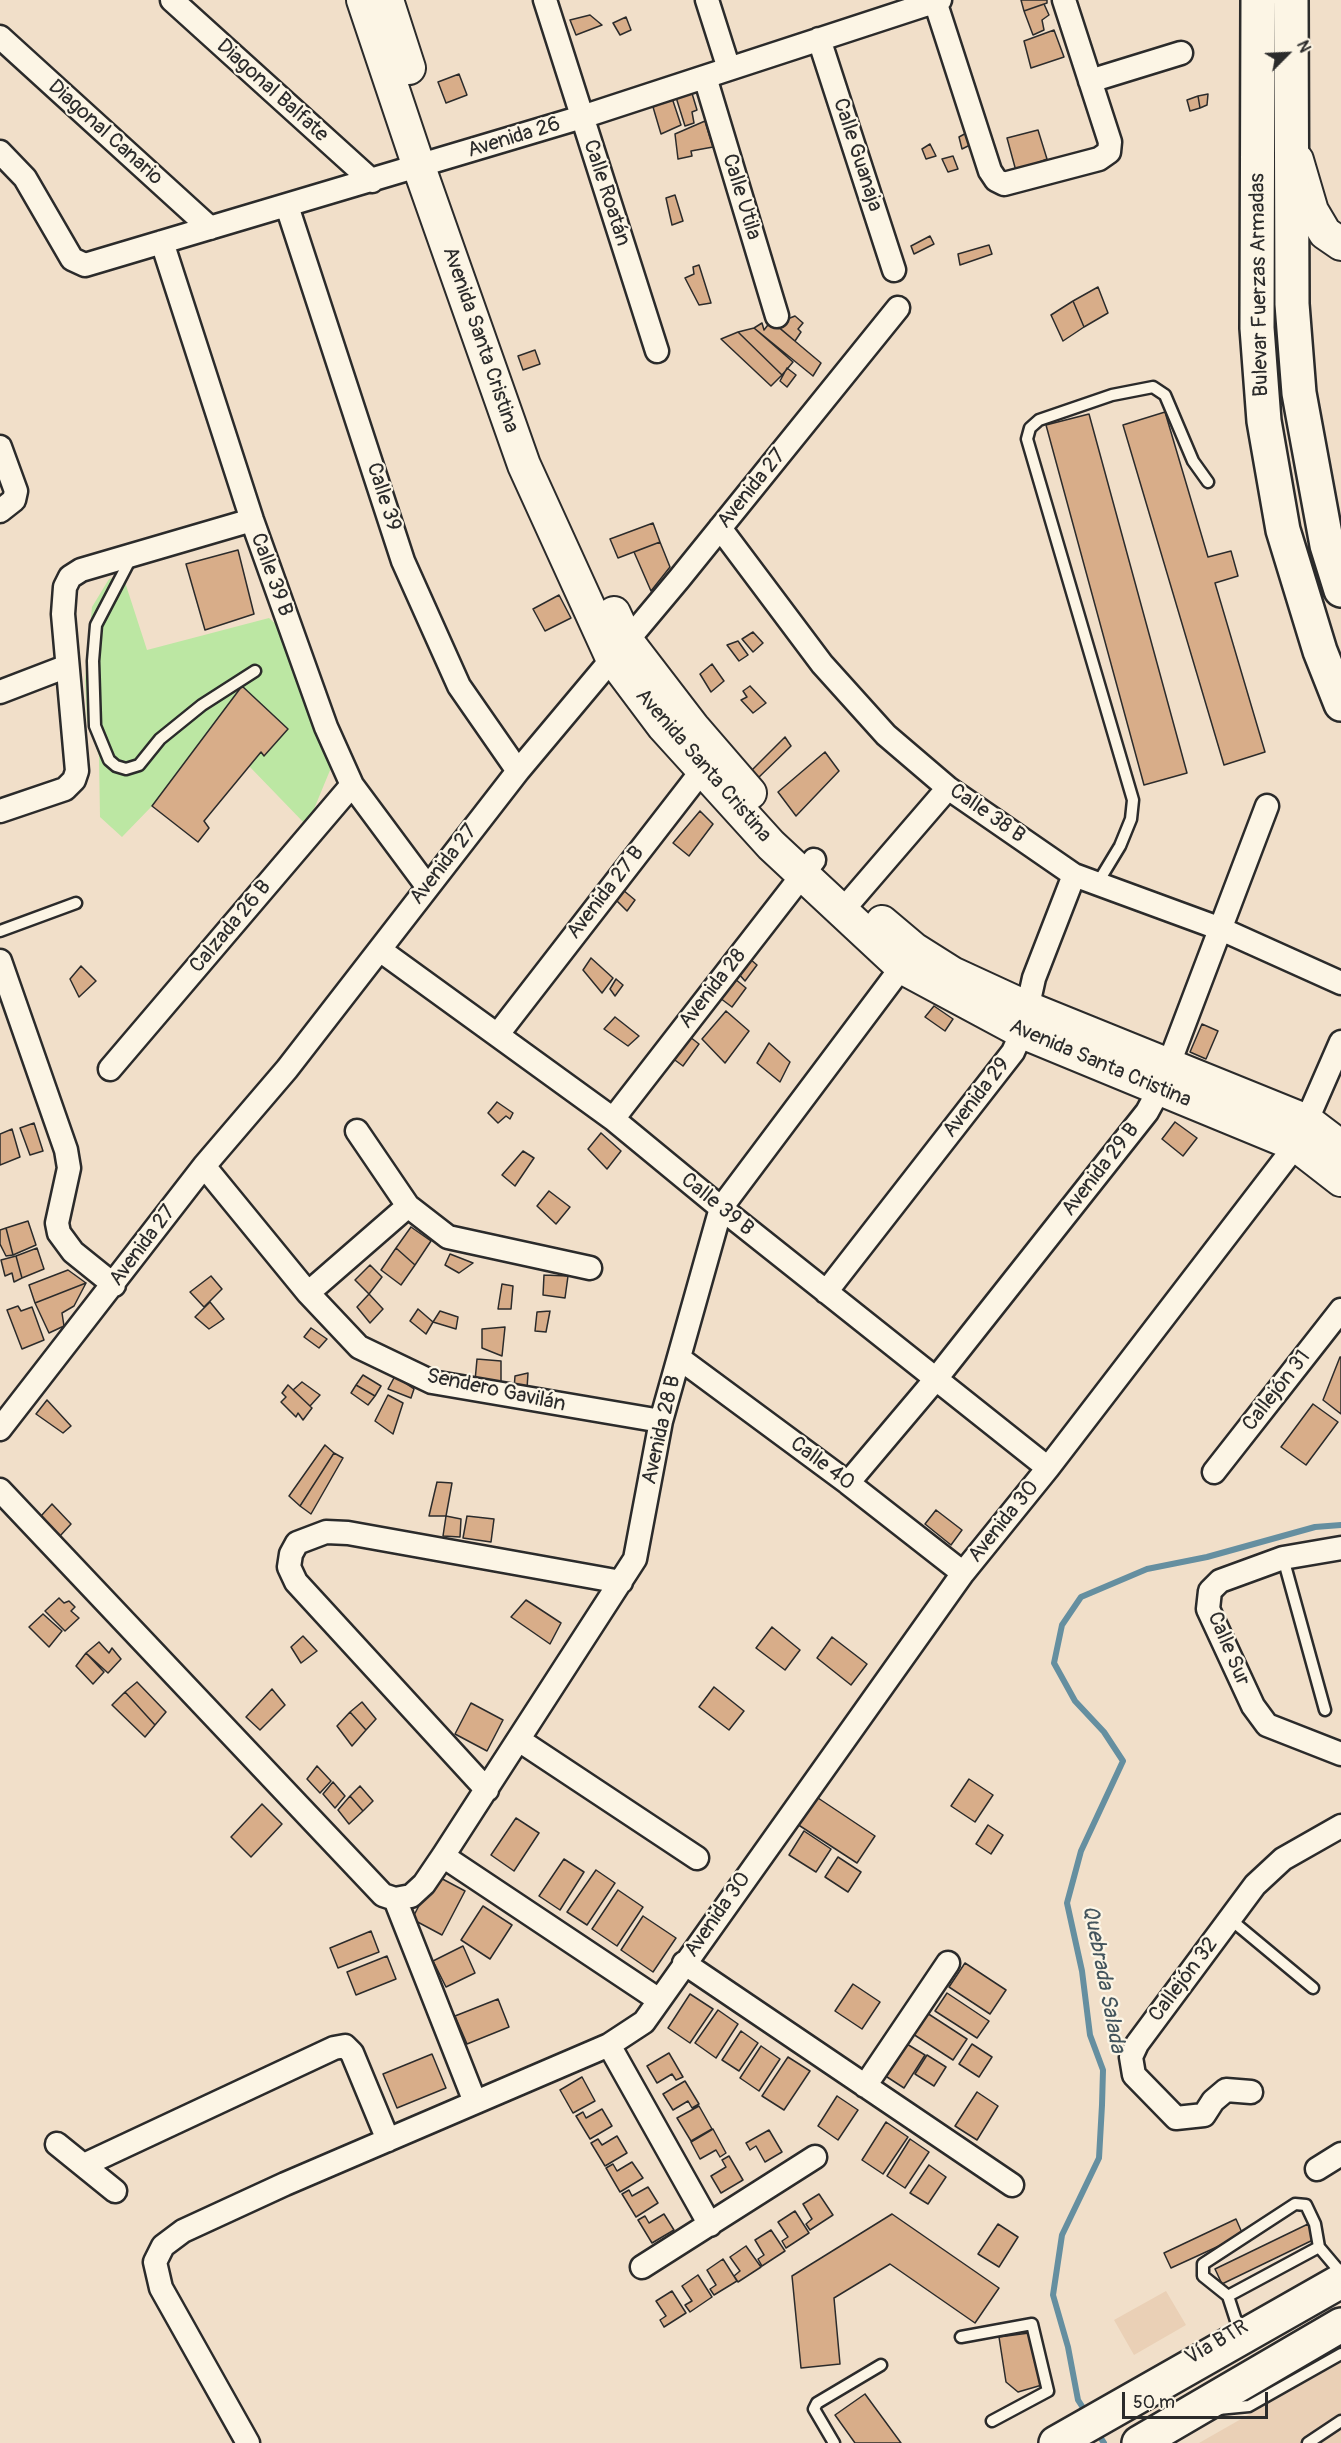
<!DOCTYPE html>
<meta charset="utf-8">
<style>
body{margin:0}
#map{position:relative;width:1341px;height:2443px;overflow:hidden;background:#f1dfc9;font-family:Pangolin,sans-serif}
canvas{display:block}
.north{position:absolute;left:1257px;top:24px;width:60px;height:60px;-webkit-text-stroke:4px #fcf5e5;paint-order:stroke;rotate:66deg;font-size:16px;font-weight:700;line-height:24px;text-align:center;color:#2b2b2b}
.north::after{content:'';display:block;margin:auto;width:21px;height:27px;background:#2b2b2b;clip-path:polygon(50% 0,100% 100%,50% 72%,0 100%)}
.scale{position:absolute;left:1122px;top:2392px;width:146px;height:27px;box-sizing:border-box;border:3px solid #2b2b2b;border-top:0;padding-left:8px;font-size:18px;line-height:21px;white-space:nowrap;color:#2b2b2b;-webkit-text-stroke:4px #fcf5e5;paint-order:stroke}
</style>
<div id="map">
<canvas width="1341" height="2443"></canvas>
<div class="north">N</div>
<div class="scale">50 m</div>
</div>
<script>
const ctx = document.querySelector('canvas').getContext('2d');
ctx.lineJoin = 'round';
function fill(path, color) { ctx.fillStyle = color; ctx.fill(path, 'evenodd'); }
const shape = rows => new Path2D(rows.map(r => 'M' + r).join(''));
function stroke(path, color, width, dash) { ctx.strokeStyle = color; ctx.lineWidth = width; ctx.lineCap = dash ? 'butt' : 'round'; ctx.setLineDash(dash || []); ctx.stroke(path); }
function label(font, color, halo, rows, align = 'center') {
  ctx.font = font + ' Pangolin,sans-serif'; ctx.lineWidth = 4.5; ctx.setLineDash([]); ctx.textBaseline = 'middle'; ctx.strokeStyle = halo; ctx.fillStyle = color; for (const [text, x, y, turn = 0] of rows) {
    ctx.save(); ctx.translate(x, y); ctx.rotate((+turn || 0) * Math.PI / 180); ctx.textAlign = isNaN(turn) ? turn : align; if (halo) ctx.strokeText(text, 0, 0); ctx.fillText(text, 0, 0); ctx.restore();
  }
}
fill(shape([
 [1166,2291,1186,2325,1134,2355,1114,2320],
 [1341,2362,1341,2443,1199,2443]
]), '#ead0b6');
fill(shape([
 [123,576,147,650,269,618,278,626,333,763,307,826,249,766,261,752,265,756,288,729,242,686,152,806,122,837,100,817,99,756,87,721,85,680,92,607,109,579]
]), '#bce7a3');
stroke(shape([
 [1087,2414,1078,2400,1068,2347,1053,2295,1062,2235,1099,2158,1102,2105,1103,2070,1090,2035,1082,1971,1067,1903,1081,1851,1123,1761,1104,1732,1075,1701,1054,1663,1062,1625,1081,1597,1147,1569,1207,1557,1315,1527,1341,1525],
 [1096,2431,1104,2443]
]), '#658fa0', 6);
const building = shape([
 [1021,0,1047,0,1047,3,1024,11,1021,0],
 [1044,4,1049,15,1042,20,1044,30,1033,35,1024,11,1044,4],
 [590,15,602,25,576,35,570,20,590,15],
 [626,17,631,30,620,35,613,23,626,17],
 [1054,30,1064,57,1031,68,1024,41,1054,30],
 [459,74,467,95,446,103,438,82,459,74],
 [691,90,697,110,692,112,694,123,685,126,675,94,691,90],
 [1208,94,1207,105,1200,108,1198,96,1208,94],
 [1198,96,1200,108,1190,111,1187,100,1198,96],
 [672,98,681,125,661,134,653,107,672,98],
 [705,121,713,147,691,151,692,156,678,159,675,134,705,121],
 [1038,130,1047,159,1016,171,1007,138,1038,130],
 [970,131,974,143,962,149,959,137,970,131],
 [930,144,936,156,926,159,922,149,930,144],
 [953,156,958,169,948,172,942,159,953,156],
 [675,195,683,221,672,225,666,198,675,195],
 [930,236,934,244,914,254,911,246,930,236],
 [989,245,992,254,960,265,958,254,989,245],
 [699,265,711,303,699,305,685,278,694,274,693,267,699,265],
 [1098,287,1108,313,1084,327,1073,301,1098,287],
 [1073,301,1084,327,1063,341,1051,315,1073,301],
 [795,316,803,323,798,329,801,332,795,341,775,324,795,316],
 [771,321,821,363,813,376,754,328,762,323,764,330,771,321],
 [754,328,793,362,782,375,738,332,754,328],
 [738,332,782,375,771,386,721,339,738,332],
 [535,350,540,364,523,370,518,356,535,350],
 [787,368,796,375,787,387,780,381,787,368],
 [1165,412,1208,557,1231,551,1238,576,1215,583,1265,752,1224,765,1123,425,1165,412],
 [1089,414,1187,773,1144,785,1046,425,1089,414],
 [653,523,660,542,618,558,610,539,653,523],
 [660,542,670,567,651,591,634,552,660,542],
 [238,550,254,614,205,630,186,564,238,550],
 [559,595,571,618,545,631,533,609,559,595],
 [753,632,763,643,753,652,742,639,753,632],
 [738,641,748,655,739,661,727,645,738,641],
 [712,664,724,681,711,692,700,674,712,664],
 [242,686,288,729,264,756,261,752,204,821,209,828,198,842,152,806,242,686],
 [750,686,766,703,753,713,741,700,747,697,743,691,750,686],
 [785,737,791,746,757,779,752,770,785,737],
 [825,752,839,771,796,816,778,792,825,752],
 [700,811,713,824,689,856,673,843,700,811],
 [623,890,635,900,627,911,616,900,623,890],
 [591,958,613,978,602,993,583,970,591,958],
 [750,959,757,965,745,981,738,973,750,959],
 [81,966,96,981,79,997,70,979,81,966],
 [729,974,746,988,732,1007,716,995,729,974],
 [616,979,623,985,615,996,610,989,616,979],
 [934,1006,953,1019,945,1031,925,1017,934,1006],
 [726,1011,749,1031,725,1063,702,1039,726,1011],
 [615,1017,639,1036,628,1046,604,1029,615,1017],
 [1202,1024,1218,1031,1206,1059,1190,1052,1202,1024],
 [685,1033,699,1044,683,1066,668,1055,685,1033],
 [769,1043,790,1062,780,1082,757,1063,769,1043],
 [497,1102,513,1113,510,1119,506,1116,498,1123,488,1113,497,1102],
 [1175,1122,1197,1138,1183,1156,1162,1139,1175,1122],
 [34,1123,43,1151,30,1155,20,1128,34,1123],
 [12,1129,20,1157,0,1165,0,1134,12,1129],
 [601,1133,621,1151,607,1169,588,1149,601,1133],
 [523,1151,534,1158,515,1186,502,1175,523,1151],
 [549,1191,570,1207,556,1224,537,1206,549,1191],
 [28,1221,36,1245,13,1255,6,1228,28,1221],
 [411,1227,431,1241,415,1265,396,1248,411,1227],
 [6,1228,13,1255,6,1256,0,1244,0,1230,6,1228],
 [37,1248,44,1269,22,1278,16,1256,37,1248],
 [396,1248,415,1265,401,1285,381,1270,396,1248],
 [450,1254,473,1263,459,1273,445,1265,450,1254],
 [16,1256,22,1278,14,1282,12,1273,5,1276,1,1260,16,1256],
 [370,1265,382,1277,369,1294,355,1280,370,1265],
 [68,1270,86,1283,35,1303,29,1285,68,1270],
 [544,1275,568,1276,565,1298,543,1295,544,1275],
 [211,1276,222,1289,204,1307,190,1292,211,1276],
 [86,1283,74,1306,62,1313,64,1326,49,1333,35,1303,86,1283],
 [502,1284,513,1286,511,1309,498,1309,502,1284],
 [369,1294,383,1309,370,1323,357,1307,369,1294],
 [210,1302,224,1319,209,1329,195,1317,210,1302],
 [18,1306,21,1311,32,1307,44,1340,22,1349,7,1310,18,1306],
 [418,1309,433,1322,426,1334,410,1321,418,1309],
 [440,1311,458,1317,456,1329,433,1322,440,1311],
 [550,1311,546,1332,535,1331,537,1312,550,1311],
 [505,1327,502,1356,482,1348,482,1329,505,1327],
 [311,1328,327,1339,319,1348,304,1337,311,1328],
 [1340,1357,1341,1357,1341,1414,1323,1400,1340,1357],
 [477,1359,501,1361,501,1384,475,1381,477,1359],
 [528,1373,527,1389,514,1389,515,1376,528,1373],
 [363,1375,381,1386,375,1396,356,1385,363,1375],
 [395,1376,414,1389,411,1398,388,1389,395,1376],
 [302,1382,320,1395,310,1406,293,1390,302,1382],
 [288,1385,312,1408,303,1420,298,1413,296,1417,281,1402,286,1397,282,1393,288,1385],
 [356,1385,375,1396,368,1405,351,1393,356,1385],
 [388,1395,403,1403,393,1434,375,1421,388,1395],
 [47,1400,71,1426,63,1433,36,1414,47,1400],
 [1313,1404,1338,1422,1306,1465,1281,1447,1313,1404],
 [325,1445,334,1453,300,1506,289,1496,325,1445],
 [334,1453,343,1458,311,1514,300,1506,334,1453],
 [437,1482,452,1483,446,1516,429,1516,437,1482],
 [52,1504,71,1524,60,1536,41,1516,52,1504],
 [936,1510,962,1530,951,1545,925,1524,936,1510],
 [446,1516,461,1519,460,1537,443,1536,446,1516],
 [467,1516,494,1519,491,1542,463,1538,467,1516],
 [59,1598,64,1603,69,1601,75,1607,71,1611,79,1618,65,1631,45,1611,59,1598],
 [526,1600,561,1623,550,1644,511,1617,526,1600],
 [43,1614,62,1631,49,1647,29,1627,43,1614],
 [772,1627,800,1650,785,1670,756,1648,772,1627],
 [303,1636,317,1651,301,1663,291,1647,303,1636],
 [832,1637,867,1664,851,1685,817,1658,832,1637],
 [99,1642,109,1653,112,1648,121,1659,108,1673,86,1653,99,1642],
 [86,1653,104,1672,93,1684,76,1666,86,1653],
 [137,1682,166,1712,155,1725,125,1692,137,1682],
 [714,1687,744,1711,729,1730,699,1707,714,1687],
 [272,1689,285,1705,260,1730,246,1717,272,1689],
 [125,1692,155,1725,145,1737,112,1705,125,1692],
 [362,1702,376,1719,366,1730,350,1712,362,1702],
 [471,1703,503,1720,487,1751,455,1734,471,1703],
 [350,1712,366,1730,352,1746,337,1726,350,1712],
 [317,1766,331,1781,320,1793,307,1779,317,1766],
 [969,1779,993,1795,975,1822,951,1806,969,1779],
 [333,1782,345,1796,335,1808,323,1794,333,1782],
 [360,1786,373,1801,363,1811,350,1796,360,1786],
 [350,1796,363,1811,349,1824,338,1810,350,1796],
 [815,1796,875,1836,857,1863,797,1824,815,1796],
 [262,1804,282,1824,251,1857,231,1837,262,1804],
 [516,1818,539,1833,514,1871,491,1855,516,1818],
 [988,1825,1003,1835,991,1854,976,1844,988,1825],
 [804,1831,831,1849,816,1872,789,1855,804,1831],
 [838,1857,861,1872,848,1892,825,1877,838,1857],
 [564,1859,584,1872,560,1910,539,1896,564,1859],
 [596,1870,615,1883,587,1925,567,1912,596,1870],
 [435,1875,465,1891,442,1935,412,1919,435,1875],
 [618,1890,643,1907,617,1946,592,1929,618,1890],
 [483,1906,512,1925,490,1959,461,1940,483,1906],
 [643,1916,676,1938,653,1972,621,1950,643,1916],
 [371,1931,379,1952,338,1968,330,1948,371,1931],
 [463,1946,475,1973,446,1987,433,1961,463,1946],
 [387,1956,396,1979,356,1995,347,1972,387,1956],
 [965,1963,1006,1990,990,2014,949,1987,965,1963],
 [853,1984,880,2002,862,2029,835,2011,853,1984],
 [947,1993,989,2021,977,2038,935,2011,947,1993],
 [690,1994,713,2009,690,2043,668,2028,690,1994],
 [498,1999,509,2027,467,2044,455,2016,498,1999],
 [718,2010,738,2024,716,2058,695,2043,718,2010],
 [927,2013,967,2039,953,2060,913,2034,927,2013],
 [741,2031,758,2043,739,2071,722,2060,741,2031],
 [902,2041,925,2055,904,2088,881,2073,902,2041],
 [972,2044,992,2057,979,2077,959,2064,972,2044],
 [761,2046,780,2059,759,2091,740,2078,761,2046],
 [669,2053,683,2077,676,2080,672,2074,657,2083,647,2066,669,2053],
 [432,2054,446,2088,397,2108,383,2074,432,2054],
 [927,2055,946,2067,934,2086,915,2074,927,2055],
 [788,2057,810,2071,784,2110,762,2096,788,2057],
 [582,2077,595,2101,573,2113,560,2090,582,2077],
 [685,2081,699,2104,692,2108,688,2101,673,2110,663,2094,685,2081],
 [977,2092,998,2106,977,2140,955,2126,977,2092],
 [837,2096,858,2110,838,2140,818,2126,837,2096],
 [699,2106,712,2129,691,2141,677,2118,699,2106],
 [602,2109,612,2126,590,2139,576,2116,583,2112,586,2118,602,2109],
 [886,2122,908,2137,883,2174,862,2160,886,2122],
 [713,2129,726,2153,720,2157,716,2150,700,2159,691,2142,713,2129],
 [769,2130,782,2152,765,2162,756,2146,750,2150,746,2143,769,2130],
 [617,2136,627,2153,605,2166,591,2143,598,2139,602,2145,617,2136],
 [910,2139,929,2152,905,2188,887,2176,910,2139],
 [729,2156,743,2180,721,2193,711,2176,726,2167,722,2160,729,2156],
 [632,2162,643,2178,620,2192,606,2168,613,2164,617,2171,632,2162],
 [929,2165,946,2177,928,2204,910,2193,929,2165],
 [648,2187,658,2203,636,2217,622,2194,629,2190,632,2196,648,2187],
 [819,2194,833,2215,810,2230,806,2224,812,2219,803,2204,819,2194],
 [795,2211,809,2233,786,2248,782,2241,788,2237,778,2222,795,2211],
 [664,2214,674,2230,652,2243,638,2220,645,2216,649,2223,664,2214],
 [892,2214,999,2288,975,2323,890,2264,834,2298,840,2364,801,2368,792,2276,892,2214],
 [1236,2219,1243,2235,1171,2268,1164,2253,1236,2219],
 [998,2224,1018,2237,999,2267,978,2254,998,2224],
 [1308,2224,1315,2239,1222,2284,1215,2269,1308,2224],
 [771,2230,785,2251,762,2266,758,2259,764,2255,755,2240,771,2230],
 [746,2246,761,2267,738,2282,734,2276,740,2271,730,2257,746,2246],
 [723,2259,737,2281,714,2295,710,2289,716,2285,707,2270,723,2259],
 [698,2275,712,2297,690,2312,685,2305,692,2301,682,2286,698,2275],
 [672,2291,686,2313,664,2327,660,2320,666,2316,656,2301,672,2291],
 [1029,2333,1034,2358,1039,2357,1042,2385,1018,2392,1006,2382,999,2337,1029,2333],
 [865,2394,901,2443,855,2443,835,2415,865,2394]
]);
fill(building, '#d8ad89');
stroke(building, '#2b2b2b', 1.5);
const lane = shape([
 [131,558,96,625,93,661,95,726,109,760,116,766,126,769,139,765,160,739,202,705,255,671],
 [1097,884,1120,846,1131,819,1133,800,1027,439,1030,428,1039,420,1112,395,1153,387,1165,395,1193,461,1208,482],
 [0,931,76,903],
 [1283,1558,1325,1710],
 [1230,1919,1313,1988],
 [1228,2296,1319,2247],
 [1240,2333,1228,2296,1203,2276,1203,2264,1295,2204,1306,2205,1315,2224,1319,2247,1341,2273],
 [961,2337,1032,2324,1048,2391,992,2421],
 [1218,2409,1249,2406,1341,2354],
 [834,2443,814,2409,817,2403,881,2365],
 [1308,2443,1341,2421]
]);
const street = shape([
 [172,0,372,181],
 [545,0,657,351],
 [707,0,729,69],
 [935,1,990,171,996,180,1004,184,1099,159,1109,152,1110,142,1064,0],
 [0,37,210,228],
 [819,39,894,270],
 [705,77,777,316],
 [1090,81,1181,53],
 [0,152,25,178,72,259,85,265,582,117,940,0],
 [287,206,403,561,459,686,518,771],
 [162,242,252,520,326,727,352,785,427,886],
 [0,447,16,491,14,500,0,511],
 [720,528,822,664,886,735,948,788,1074,875,1221,929,1341,983],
 [0,692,65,667],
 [0,811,65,789,74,780,77,771,63,614,65,587,70,577,81,570,252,520],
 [842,911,948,788],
 [380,950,613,1119,721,1208,1048,1468],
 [0,961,66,1150,69,1168,57,1223,59,1233,73,1252,114,1285],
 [498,1034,711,759],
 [110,1069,352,785],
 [613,1119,814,860],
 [357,1131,408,1206,448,1237,590,1268],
 [204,1166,308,1293,359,1347,432,1382,661,1421],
 [826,1292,1013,1052,1022,1032,1034,978,1074,875],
 [308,1293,408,1206],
 [679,1358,848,1483,963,1573],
 [0,1429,204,1166,287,1069,518,771,679,579,898,308],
 [1214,1472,1341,1310],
 [848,1483,935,1380,1147,1112,1159,1090,1267,806],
 [0,1490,383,1895,395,1899,411,1896,424,1884,443,1856,635,1559,661,1421,721,1208,910,956],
 [1341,1548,1283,1558,1220,1581,1210,1591,1208,1609,1253,1706,1267,1725,1341,1754],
 [519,1740,697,1858],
 [487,1790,296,1582,289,1567,291,1554,297,1543,326,1532,348,1533,621,1582],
 [443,1856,659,2000],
 [395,1899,475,2102],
 [684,1963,1012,2185],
 [609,2045,710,2225],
 [865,2086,948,1963],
 [1251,2092,1226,2090,1213,2101,1204,2115,1176,2118,1134,2075,1131,2057,1137,2044,1255,1885,1283,1859,1341,1826],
 [57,2144,115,2191],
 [84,2165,334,2048,345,2046,352,2053,388,2140],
 [1317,2169,1341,2154],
 [642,2267,815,2157],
 [248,2443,161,2288,155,2262,163,2246,183,2231,285,2184,609,2045,644,2022,963,1573,1048,1468,1296,1145,1341,1042]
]);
const secondary = shape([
 [363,0,419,167,524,465,612,658,663,726,771,845,903,968,1022,1032,1296,1145,1341,1180],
 [387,0,409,68],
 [1297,160,1312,211,1325,233,1341,244],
 [614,613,627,641,693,727,750,793],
 [882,922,914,949,952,973,1028,1008,1307,1121,1341,1147]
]);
const primary = shape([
 [1056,2443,1341,2281],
 [1139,2443,1341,2325]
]);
const highway = shape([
 [1258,0,1257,328,1264,421,1283,530,1320,651,1341,704],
 [1291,0,1292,304,1299,393,1327,545,1341,590]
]);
stroke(lane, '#2b2b2b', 15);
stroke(street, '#2b2b2b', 27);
stroke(secondary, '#2b2b2b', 36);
stroke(primary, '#2b2b2b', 38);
stroke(highway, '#2b2b2b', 38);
stroke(lane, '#fcf5e5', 10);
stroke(street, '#fcf5e5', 22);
stroke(secondary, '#fcf5e5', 32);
stroke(primary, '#fcf5e5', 33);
stroke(highway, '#fcf5e5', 33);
label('21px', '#2b2b2b', '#fcf5e5', [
 ["Diagonal Balfate",272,91,42],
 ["Diagonal Canario",105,133,42],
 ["Avenida 26",514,138,-17],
 ["Calle Guanaja",857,155,72],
 ["Calle Roatán",606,193,72],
 ["Calle Utila",741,197,73],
 ["Bulevar Fuerzas Armadas",1260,285,-91],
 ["Avenida Santa Cristina",480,340,71],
 ["Avenida 27",752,489,-51],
 ["Calle 39",383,497,72],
 ["Calle 39 B",271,575,70],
 ["Avenida Santa Cristina",703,766,49],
 ["Calle 38 B",987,814,35],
 ["Avenida 27",444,865,-52],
 ["Avenida 27 B",606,893,-52],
 ["Calzada 26 B",231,927,-50],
 ["Avenida 28",713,989,-52],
 ["Avenida Santa Cristina",1100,1064,23],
 ["Avenida 29",977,1098,-52],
 ["Avenida 29 B",1101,1170,-52],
 ["Calle 39 B",717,1205,39],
 ["Avenida 27",143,1246,-53],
 ["Sendero Gavilán",496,1391,12],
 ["Callejón 31",1277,1391,-52],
 ["Avenida 28 B",662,1430,-77],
 ["Calle 40",822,1464,37],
 ["Avenida 30",1004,1522,-51],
 ["Calle Sur",1228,1649,67],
 ["Avenida 30",718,1915,-55],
 ["Callejón 32",1184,1980,-53],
 ["Vía BTR",1217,2343,-30]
]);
label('italic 22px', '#43545c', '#fcf5e5', [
 ["Quebrada Salada",1103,1979,79]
]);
</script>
